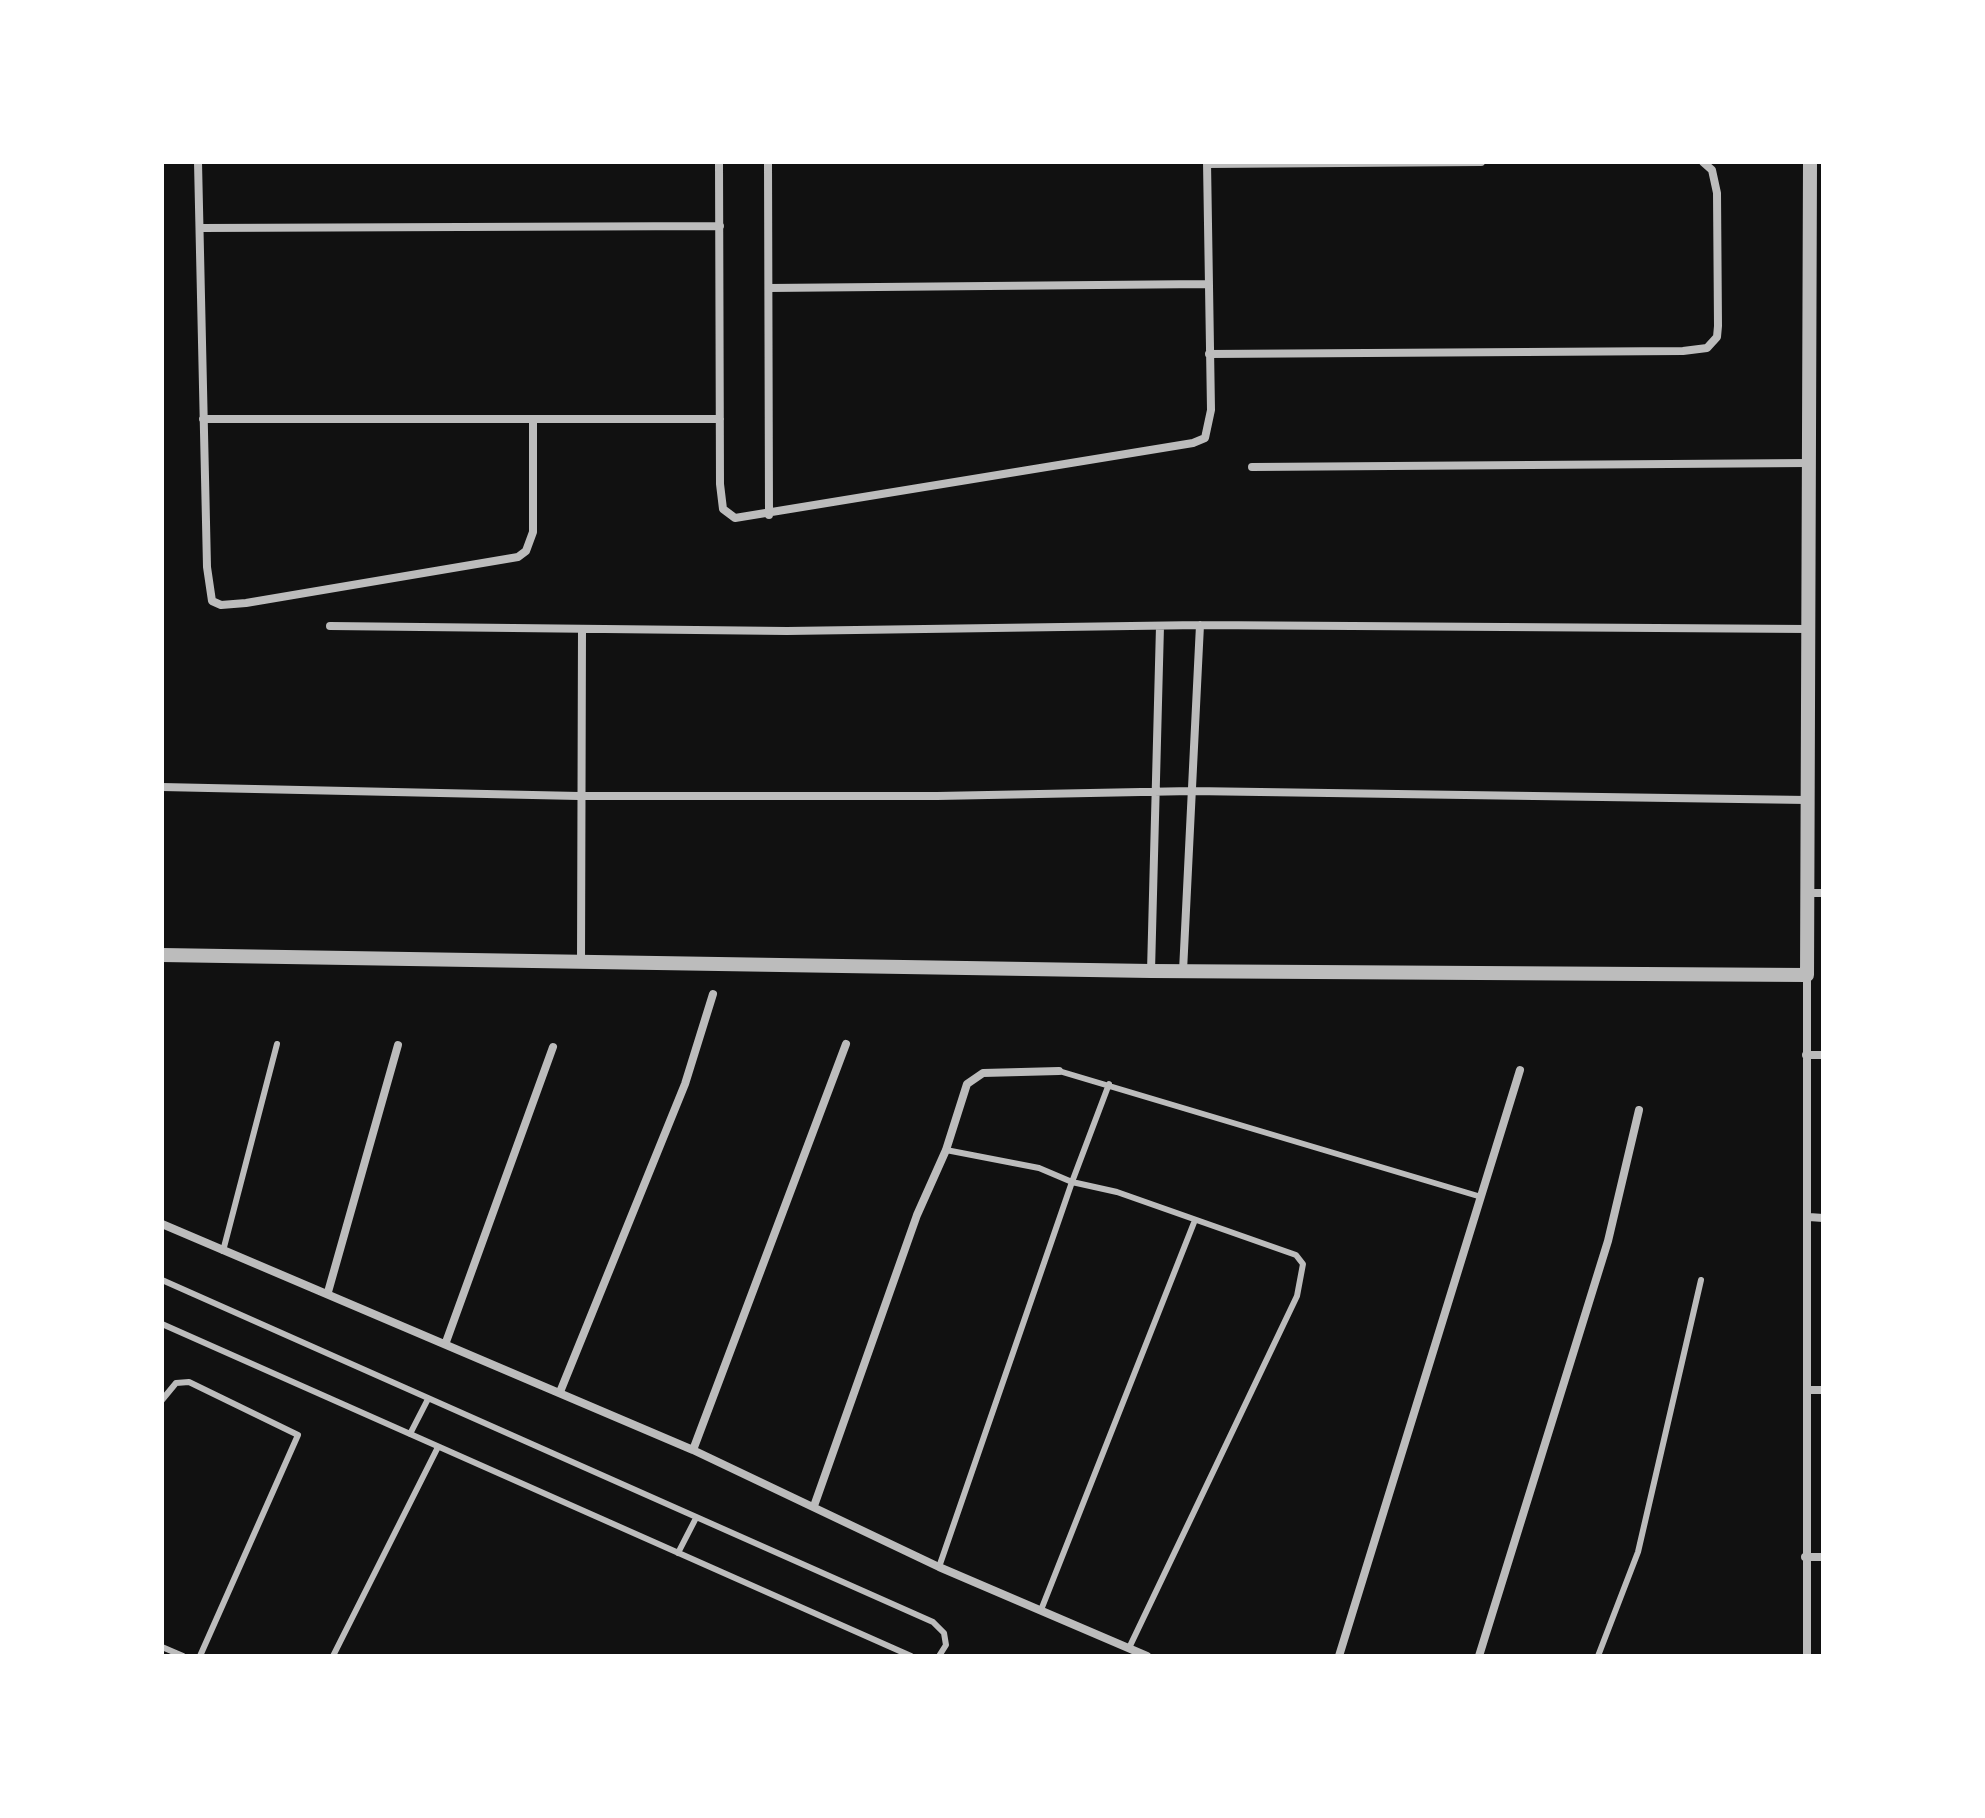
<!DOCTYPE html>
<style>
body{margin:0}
#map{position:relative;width:1985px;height:1818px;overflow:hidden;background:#111;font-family:"Asap Condensed",sans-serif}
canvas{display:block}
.frame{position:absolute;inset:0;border:164px solid #fff;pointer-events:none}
</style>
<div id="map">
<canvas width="1985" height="1818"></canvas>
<div class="frame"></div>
</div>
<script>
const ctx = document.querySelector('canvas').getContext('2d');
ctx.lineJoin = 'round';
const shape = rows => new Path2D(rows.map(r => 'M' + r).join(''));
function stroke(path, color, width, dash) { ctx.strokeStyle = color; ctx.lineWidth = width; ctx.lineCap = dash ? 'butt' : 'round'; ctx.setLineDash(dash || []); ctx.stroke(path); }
stroke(shape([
 [1059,1071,1478,1196],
 [946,1150,1039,1168,1072,1182,1117,1192,1296,1255,1303,1264,1297,1296,1129,1648],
 [223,1251,277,1044],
 [162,1280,933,1622,944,1633,946,1645,939,1656],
 [162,1324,911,1656],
 [162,1400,176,1383,189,1382,298,1435,200,1656],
 [410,1434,428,1399],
 [678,1553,696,1518],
 [939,1567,1072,1182,1109,1084],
 [1041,1610,1195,1220],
 [162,1647,183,1656],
 [333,1656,438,1447],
 [1598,1656,1638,1552,1701,1280]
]), '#bcbcbc', 6);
stroke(shape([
 [198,162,207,567,212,601,221,605,246,603,518,557,526,551,533,532,533,419],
 [719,162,720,484,723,509,735,518,1193,443,1205,438,1211,410,1207,162],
 [768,162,769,515],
 [1207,164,1481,162],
 [202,228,720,226],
 [769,288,1207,284],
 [1209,354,1683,351,1707,348,1717,337,1718,326,1717,193,1712,170,1703,162],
 [203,419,720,419],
 [1252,467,1808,463],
 [330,626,787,631,1200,625,1808,629],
 [162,787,579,796,937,796,1192,791,1807,800],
 [1807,893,1823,893],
 [581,960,582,629],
 [1151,971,1160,626],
 [1183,971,1200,625],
 [1806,1055,1823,1055],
 [1809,1217,1823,1218],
 [162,1224,693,1450,939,1567,1147,1656],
 [328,1292,398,1045],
 [446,1342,553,1047],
 [1809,1390,1823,1390],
 [560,1392,685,1084,713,994],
 [693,1450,846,1044],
 [814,1506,917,1215,946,1150,967,1084,983,1073,1059,1071],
 [1805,1557,1823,1557],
 [1339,1656,1520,1070],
 [1479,1656,1608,1241,1639,1110],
 [1807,1656,1807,975]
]), '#bcbcbc', 8);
stroke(shape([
 [162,955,1151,971,1807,975,1810,162]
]), '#bcbcbc', 14);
</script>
